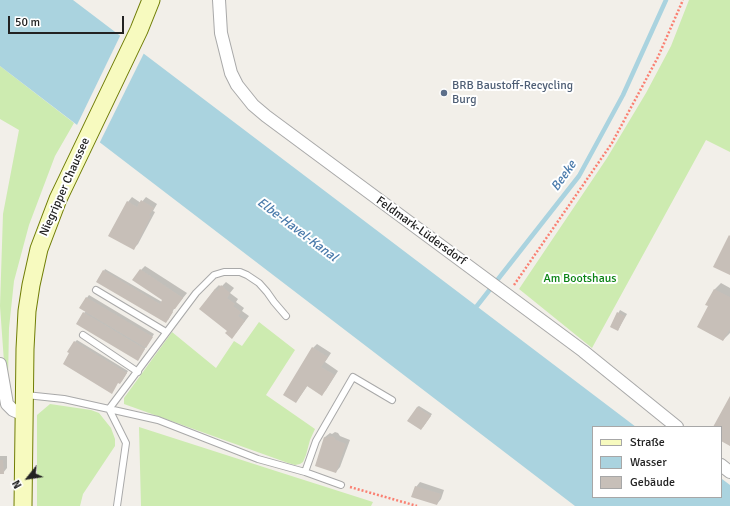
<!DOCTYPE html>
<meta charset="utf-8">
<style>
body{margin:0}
#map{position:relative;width:730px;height:506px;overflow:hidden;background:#f2efe9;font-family:Signika,sans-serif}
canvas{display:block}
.legend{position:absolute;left:592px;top:426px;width:130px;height:72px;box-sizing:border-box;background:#fff;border:1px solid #a7a7a7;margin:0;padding:5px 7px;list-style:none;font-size:12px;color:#222}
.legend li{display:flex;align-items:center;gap:8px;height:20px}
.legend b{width:20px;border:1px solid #a7a7a7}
.north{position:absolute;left:8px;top:458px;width:40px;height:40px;-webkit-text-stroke:3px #fff;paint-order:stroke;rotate:240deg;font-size:11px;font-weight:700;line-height:16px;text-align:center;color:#222}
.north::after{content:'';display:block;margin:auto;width:14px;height:18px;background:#222;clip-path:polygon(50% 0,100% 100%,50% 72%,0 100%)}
.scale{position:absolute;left:8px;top:16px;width:116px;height:18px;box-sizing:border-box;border:2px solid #222;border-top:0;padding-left:5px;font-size:12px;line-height:14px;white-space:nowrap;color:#222;-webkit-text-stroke:3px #fff;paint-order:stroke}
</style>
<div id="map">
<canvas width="730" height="506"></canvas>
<ul class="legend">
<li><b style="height:5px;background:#f7fabf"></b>Straße</li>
<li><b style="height:11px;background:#aad3df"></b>Wasser</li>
<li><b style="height:11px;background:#c7bfb8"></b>Gebäude</li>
</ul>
<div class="north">N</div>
<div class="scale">50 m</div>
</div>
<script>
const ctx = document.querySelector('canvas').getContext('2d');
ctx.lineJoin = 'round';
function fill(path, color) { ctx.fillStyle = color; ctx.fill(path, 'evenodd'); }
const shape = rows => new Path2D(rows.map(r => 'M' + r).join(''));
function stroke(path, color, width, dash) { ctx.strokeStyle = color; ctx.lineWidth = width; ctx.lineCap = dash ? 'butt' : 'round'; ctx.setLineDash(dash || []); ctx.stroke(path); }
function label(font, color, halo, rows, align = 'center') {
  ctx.font = font + ' Signika,sans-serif'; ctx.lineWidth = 4; ctx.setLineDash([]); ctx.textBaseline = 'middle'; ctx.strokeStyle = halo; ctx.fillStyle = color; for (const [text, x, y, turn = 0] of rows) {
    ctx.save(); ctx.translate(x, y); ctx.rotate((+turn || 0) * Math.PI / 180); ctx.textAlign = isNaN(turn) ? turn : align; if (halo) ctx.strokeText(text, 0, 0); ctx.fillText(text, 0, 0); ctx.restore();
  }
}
fill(shape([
 [689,0,730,0,730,152,706,140,592,348,519,289,607,158,646,93,671,46],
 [0,66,74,123,55,156,29,225,14,281,9,328,8,380,4,362,0,306,3,214,19,130,0,119],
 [259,322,295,350,266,395,315,429,310,440,306,455,303,462,300,464,295,465,288,463,124,404,124,398,172,332,216,368,234,341,242,346],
 [50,404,91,410,99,413,111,428,115,439,115,446,83,494,80,506,37,506,37,415],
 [139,427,279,472,373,502,371,506,141,506]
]), '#cdebb0');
fill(shape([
 [0,0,73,0,636,427,593,427,593,497,721,497,721,481,722,479,730,485,730,506,575,506,0,66]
]), '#aad3df');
fill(shape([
 [121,34,145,51,99,144,76,127]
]), '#f2efe9');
fill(shape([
 [132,197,141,203,146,197,157,204,153,211,155,212,138,244,133,249,128,202],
 [145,266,187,293,174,309,168,320,104,271,105,269,162,302,163,300,141,270],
 [226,282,234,288,230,293,238,299,236,302,244,308,242,311,249,316,236,333,228,330,200,309,215,289,219,285,221,287],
 [721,283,730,288,730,333,723,340,710,306,715,289],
 [89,295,154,334,139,358,84,313,86,311,80,307],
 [620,310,627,314,618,330,611,327],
 [77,340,128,371,122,381,120,383,118,382,75,342],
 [317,344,331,353,325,362,338,371,326,390,322,394,308,385,296,402,313,348],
 [419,406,432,414,423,427,417,407],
 [335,432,338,433,340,436,350,440,340,467,336,472,316,465,325,437,330,433,332,434],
 [0,456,7,456,7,468,3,473,0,473],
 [420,482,444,490,441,499,437,504,416,487]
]), '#0003');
stroke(shape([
 [473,311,579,176,623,95,666,0]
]), '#aad3df', 4.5);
fill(shape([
 [141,200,154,208,149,215,151,216,134,250,108,236,127,201,137,207],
 [729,235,730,236,730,275,713,267],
 [140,269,183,298,175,309,173,309,172,311,173,312,166,323,96,282,103,270,160,304,162,300,132,280],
 [221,285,230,293,227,298,235,304,233,306,241,312,238,316,245,321,232,339,225,333,227,331,199,309,215,289,217,291],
 [714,289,730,297,730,329,723,341,697,327,708,306,705,305],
 [86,297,153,337,146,348,79,308],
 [83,312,145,349,138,361,76,324],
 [617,312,625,316,618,331,610,327],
 [74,341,127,373,120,384,118,383,112,394,63,364,69,353,67,352],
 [312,347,328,357,321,367,335,375,322,396,307,386,296,403,283,395],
 [730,396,730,446,721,441,721,427,713,427],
 [417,407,431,416,421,430,407,421],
 [329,436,334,437,336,440,346,444,336,473,315,466,324,437,327,438],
 [0,460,3,460,4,474,0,474],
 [415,486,441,494,437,505,411,497]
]), '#c7bfb8');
const lane = shape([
 [96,290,166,332],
 [83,335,138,372],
 [26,395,64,399,109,409,196,293,214,275,224,272,240,272,247,275,259,283,267,292,274,302,286,316],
 [109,409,158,420,258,459,305,472,341,485],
 [109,409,126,443,117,506],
 [305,472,316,441,353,377,392,400]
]);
const street = shape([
 [219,0,221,33,231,73,237,85,253,105,266,116,583,351,677,427],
 [0,364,7,404,13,410,24,415],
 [721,465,730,472]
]);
const secondary = shape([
 [23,506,25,349,27,311,31,285,39,249,58,199,139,30,151,0]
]);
stroke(lane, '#a9a9a9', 8);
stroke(street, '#a9a9a9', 14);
stroke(secondary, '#707d05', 19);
stroke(shape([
 [514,285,612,143,658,57,683,0],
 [350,487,417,506]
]), '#fa8072', 2.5, [2, 2]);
stroke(lane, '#fff', 6);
stroke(street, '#fff', 12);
stroke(secondary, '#f7fabf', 17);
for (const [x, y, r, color] of [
 [444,93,4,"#5c6f8a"]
]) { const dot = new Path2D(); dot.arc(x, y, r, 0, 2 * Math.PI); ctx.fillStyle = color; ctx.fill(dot); stroke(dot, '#fff', 1.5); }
label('12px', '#4e5e75', '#fff', [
 ["BRB Baustoff-Recycling",452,86],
 ["Burg",452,100]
], 'left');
label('12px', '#222', '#fff', [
 ["Niegripper Chaussee",65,187,-66],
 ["Feldmark-Lüdersdorf",421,231,36]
]);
label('12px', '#0c8416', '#fff', [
 ["Am Bootshaus",580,279]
]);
label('italic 13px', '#4a7aab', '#fff', [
 ["Beeke",564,176,-55],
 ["Elbe-Havel-Kanal",297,230,37]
]);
</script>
